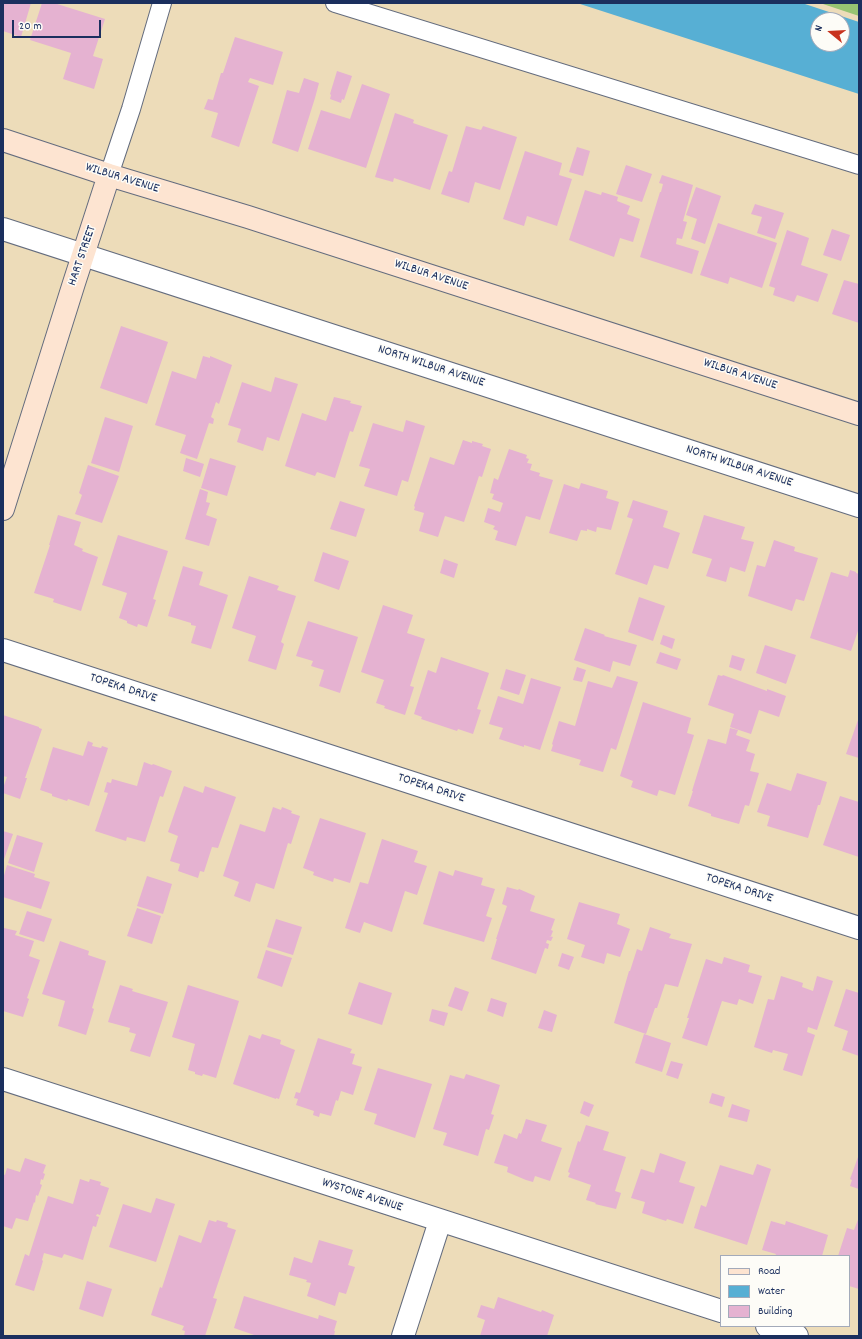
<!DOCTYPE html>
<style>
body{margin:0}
#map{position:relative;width:862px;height:1339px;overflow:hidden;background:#eddcb9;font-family:Dekko,sans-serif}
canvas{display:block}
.frame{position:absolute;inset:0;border:4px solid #1b2f5e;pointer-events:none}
.legend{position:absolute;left:720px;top:1255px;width:130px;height:72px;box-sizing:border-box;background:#fdfcf7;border:1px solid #a3aaba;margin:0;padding:5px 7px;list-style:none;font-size:12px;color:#1b2f5e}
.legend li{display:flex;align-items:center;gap:8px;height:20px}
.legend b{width:20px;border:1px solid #a3aaba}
.north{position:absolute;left:810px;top:12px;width:40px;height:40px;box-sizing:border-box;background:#fdfcf7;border:1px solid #a3aaba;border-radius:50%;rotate:288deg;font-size:11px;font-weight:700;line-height:16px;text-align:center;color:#1b2f5e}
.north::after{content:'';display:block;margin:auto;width:14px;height:18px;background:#c8321e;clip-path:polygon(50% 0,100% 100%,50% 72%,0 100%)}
.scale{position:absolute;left:12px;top:20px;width:89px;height:18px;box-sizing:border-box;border:2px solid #1b2f5e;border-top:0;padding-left:5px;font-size:12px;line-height:14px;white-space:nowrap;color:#1b2f5e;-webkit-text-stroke:3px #fdfcf7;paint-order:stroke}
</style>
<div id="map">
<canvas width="862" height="1339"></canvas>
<div class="frame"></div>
<ul class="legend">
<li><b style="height:5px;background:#fde4d1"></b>Road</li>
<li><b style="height:11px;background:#57afd4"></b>Water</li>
<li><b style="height:11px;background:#e5b2d1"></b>Building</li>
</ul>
<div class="north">N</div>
<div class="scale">20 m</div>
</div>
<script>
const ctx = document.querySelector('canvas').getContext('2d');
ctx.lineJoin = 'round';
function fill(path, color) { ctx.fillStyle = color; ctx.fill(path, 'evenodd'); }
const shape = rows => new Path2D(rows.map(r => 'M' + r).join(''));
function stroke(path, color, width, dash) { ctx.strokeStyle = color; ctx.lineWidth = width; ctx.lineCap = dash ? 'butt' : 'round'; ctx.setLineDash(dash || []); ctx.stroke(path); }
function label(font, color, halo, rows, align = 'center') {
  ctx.font = font + ' Dekko,sans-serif'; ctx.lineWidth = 3; ctx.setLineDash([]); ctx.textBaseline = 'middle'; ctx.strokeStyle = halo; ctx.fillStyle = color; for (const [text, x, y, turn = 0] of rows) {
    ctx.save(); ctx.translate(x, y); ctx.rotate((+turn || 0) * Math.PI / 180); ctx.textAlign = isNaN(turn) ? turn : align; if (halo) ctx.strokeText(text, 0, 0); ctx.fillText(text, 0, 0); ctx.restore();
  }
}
fill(shape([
 [820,3,859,3,859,16]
]), '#97c472');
fill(shape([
 [577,3,802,3,859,22,859,94],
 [818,20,842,20,842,44,818,44]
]), '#57afd4');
fill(shape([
 [3,3,31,3,21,37,3,31],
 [42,3,54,3,105,19,93,56,103,59,94,89,63,79,71,53,30,40],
 [235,37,283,52,273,85,250,78,248,82,259,86,239,147,211,137,218,113,204,109,208,99,213,100,221,73,223,73],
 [337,71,352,76,344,100,342,99,341,103,330,99,331,95,330,94],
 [304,78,319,83,315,98,298,152,272,143,287,90,299,93],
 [362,84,390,94,366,168,308,149,321,110,350,119],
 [395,113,412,119,414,120,413,123,448,135,430,190,394,178,393,182,375,177],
 [466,126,481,130,483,126,517,137,500,190,475,182,469,203,441,194,449,171,452,172],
 [577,147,590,151,583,176,569,172],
 [525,151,562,163,559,175,572,179,557,226,527,216,524,226,503,219],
 [626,165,652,174,642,202,616,194],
 [662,175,693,185,683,221,687,222,682,239,677,238,676,244,699,251,692,274,640,257,660,192,661,192,663,184,659,183],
 [696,187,721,196,705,244,691,239,697,219,686,215],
 [585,190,601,195,602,192,618,197,617,201,630,206,627,214,640,219,633,242,620,238,614,257,569,240],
 [755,204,784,213,775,239,757,233,762,217,751,214],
 [718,223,777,243,762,288,730,277,728,284,700,275],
 [832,229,850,235,841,261,823,255],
 [787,230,809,238,801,265,828,274,818,302,797,295,794,302,773,295,775,288,769,286],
 [844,280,859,284,859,323,832,314],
 [121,326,168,342,147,404,100,388],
 [203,356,210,358,210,356,232,365,219,404,216,402,211,417,214,419,213,424,209,423,197,459,180,453,186,435,155,425,172,371,196,379],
 [275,377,298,384,279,441,267,437,263,451,237,442,241,429,228,425,242,382,271,392],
 [334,397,351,401,350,403,362,406,353,432,350,431,335,478,317,472,315,476,285,466,302,413,326,421],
 [105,417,133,426,119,472,91,463],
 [406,420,425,426,408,482,402,480,397,496,364,486,370,469,359,466,373,423,403,432],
 [463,440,472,443,472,441,483,444,482,446,491,449,482,477,479,476,464,522,445,516,438,537,419,531,424,513,414,510,415,507,414,506,430,457,454,465],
 [509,449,527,455,526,458,529,459,527,463,532,464,530,470,540,473,539,476,553,480,540,520,526,516,516,546,495,540,498,531,493,529,495,526,484,522,488,508,500,512,503,503,492,499,494,494,490,493,494,478,498,480],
 [186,458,204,464,200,477,183,471],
 [210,458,236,466,227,496,201,488],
 [88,465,119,476,102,523,75,514,82,495,79,493],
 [581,483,608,491,606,498,619,502,611,530,597,527,596,532,587,529,587,531,581,530,577,541,549,533,564,484,579,489],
 [200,489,208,492,206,502,210,503,206,515,217,519,209,546,185,539],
 [633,500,668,511,663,527,680,533,668,569,654,565,647,585,615,574,633,519,627,517],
 [340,501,365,509,356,537,330,529],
 [58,515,81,522,74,545,83,549,82,551,98,557,81,611,53,602,54,599,34,593,50,545,49,545],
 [704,515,745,527,741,539,754,542,745,572,730,567,726,582,706,576,712,559,692,553],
 [118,535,168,551,153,599,156,600,147,627,138,624,137,627,127,623,127,621,119,618,127,593,102,585],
 [774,540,795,547,794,551,818,558,804,601,796,599,792,611,748,596,757,565,765,567],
 [323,552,349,561,339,590,314,581],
 [444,559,458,564,454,578,440,573],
 [183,566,203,572,199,585,228,595,211,649,191,643,196,626,191,625,191,623,168,616],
 [850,570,856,572,856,573,859,574,859,628,851,651,810,638,831,572,848,577],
 [249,576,279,586,277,590,296,596,281,642,284,644,276,670,248,661,256,636,232,628],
 [639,597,665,606,653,641,628,632],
 [383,605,413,615,407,633,425,639,410,686,414,687,405,715,384,708,385,706,376,703,384,680,361,672],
 [308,621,358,637,340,693,319,686,324,670,311,666,313,661,296,656],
 [585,628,605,635,604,636,637,645,630,666,613,661,610,672,574,660],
 [663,635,675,639,672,649,660,644],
 [765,645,796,655,786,684,756,673],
 [660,652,681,659,677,670,656,663],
 [732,655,745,659,741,671,729,667],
 [441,657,489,673,477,709,481,710,473,734,458,729,457,731,421,719,422,717,414,714,428,670,436,673],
 [577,667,586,670,582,682,573,680],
 [506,669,526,675,519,695,500,689],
 [718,675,722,676,723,675,767,691,767,689,786,696,779,717,759,710,751,734,730,727,734,714,708,705],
 [617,676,638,682,616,750,611,748,603,772,579,765,581,760,551,751,553,745,552,744,559,721,575,726,588,681,612,688],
 [531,678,561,687,540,750,524,745,524,747,499,739,503,728,489,724,498,696,523,704],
 [643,702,691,718,687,733,694,735,675,795,659,790,657,796,631,787,633,781,620,776],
 [3,715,39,727,39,728,42,729,25,778,27,778,20,799,3,793,3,788,7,777,3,776],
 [858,720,859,721,859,758,846,754],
 [730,728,738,730,736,735,750,740,746,751,755,754,750,771,759,773,749,806,745,805,739,824,711,816,711,814,688,806,693,791,692,791,708,739,726,744],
 [88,741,93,743,92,746,101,748,102,746,108,748,89,806,68,799,67,801,52,796,52,794,40,790,53,747,83,756],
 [144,762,152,765,153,764,172,771,163,797,160,796,145,842,127,837,126,841,95,831,108,793,104,792,107,782,111,783,112,779,137,786],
 [797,773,827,782,820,805,818,805,808,838,767,826,770,816,757,812,767,783,791,791],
 [184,786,203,793,205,786,236,797,218,848,212,847,204,872,200,871,198,878,178,871,180,864,170,861,178,836,168,832],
 [840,796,859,802,859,857,823,845],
 [273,807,281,810,282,807,292,811,291,813,300,816,291,844,288,843,274,889,256,883,250,902,234,896,239,882,223,876,240,824,265,832],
 [320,818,366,833,350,883,334,878,333,882,313,875,314,872,303,868],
 [3,831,13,834,3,862],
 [17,835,43,843,34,872,8,863],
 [382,839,418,851,414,862,427,866,417,895,405,891,392,932,364,922,360,933,345,928,360,882,368,884],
 [7,865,35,874,34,877,50,882,41,909,3,897,3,879],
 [455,870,483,878,481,885,495,889,486,916,492,918,484,942,423,924,439,871,453,876],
 [147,876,172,884,163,914,137,906],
 [507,887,518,890,519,889,535,896,530,911,555,919,551,930,553,931,551,936,549,936,553,937,551,941,547,940,546,943,549,944,548,949,545,948,536,974,491,959,497,939,496,939,507,906,502,904],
 [579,902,620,914,617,924,630,929,620,957,607,953,604,964,581,957,585,945,567,939],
 [137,908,161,916,152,944,127,936],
 [27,911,52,919,44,942,19,934],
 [276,919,302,927,293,955,267,947],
 [650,927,671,934,669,938,692,944,678,987,665,984,657,1008,655,1008,646,1034,614,1023,629,971,630,971,637,949,642,951],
 [4,928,17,931,15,935,34,941,29,956,40,960,27,998,29,999,23,1017,3,1011],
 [60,941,89,951,88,955,106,961,92,1008,94,1009,86,1035,58,1026,65,1001,42,994],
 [266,950,292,958,282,987,257,978],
 [562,953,574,957,569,970,558,966],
 [724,957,750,965,748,972,762,976,753,1004,739,999,737,1005,722,1001,707,1046,682,1038,689,1018,687,1018,706,959,722,964],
 [781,976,803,983,802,987,813,991,817,976,833,981,817,1030,808,1027,807,1032,815,1035,802,1076,783,1070,788,1054,773,1050,772,1053,754,1047,768,999,774,1000],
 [359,982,392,993,382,1025,348,1014],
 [120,985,133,989,132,991,168,1002,150,1057,130,1051,136,1034,129,1032,130,1028,108,1022],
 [188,985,239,1001,216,1078,203,1074,202,1076,195,1074,195,1072,188,1070,195,1044,172,1037],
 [455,987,469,992,462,1011,448,1006],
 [846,989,859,993,859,1056,842,1050,848,1031,834,1026],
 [491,998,507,1003,503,1017,487,1011],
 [432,1009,448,1013,444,1026,429,1021],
 [544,1010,557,1015,552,1032,538,1028],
 [262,1034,281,1040,280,1044,295,1050,279,1099,276,1098,276,1099,233,1084,249,1035,260,1039],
 [644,1034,671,1043,662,1072,635,1063],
 [318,1038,352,1049,350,1053,355,1054,352,1064,362,1067,353,1095,341,1091,338,1101,336,1100,331,1116,320,1113,319,1117,313,1115,314,1111,296,1105,298,1099,294,1098,296,1092,300,1093],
 [671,1061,683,1064,678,1079,666,1075],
 [378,1068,432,1084,415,1138,374,1124,377,1114,364,1110],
 [466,1074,500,1085,491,1114,494,1115,489,1130,486,1129,478,1156,443,1145,447,1133,433,1129,450,1075,464,1079],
 [712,1093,725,1097,722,1107,709,1103],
 [584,1101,594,1105,589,1117,580,1113],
 [732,1104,750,1110,747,1122,728,1117],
 [526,1119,547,1125,541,1141,562,1148,550,1181,535,1176,533,1182,526,1180,507,1172,508,1167,494,1163,504,1134,517,1139,519,1133,521,1134],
 [586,1125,609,1132,603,1150,626,1157,615,1191,621,1193,616,1209,595,1204,596,1203,586,1200,591,1185,568,1177,570,1173,568,1172,578,1141,580,1142],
 [660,1153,686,1162,679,1182,695,1187,683,1224,667,1219,666,1221,642,1213,645,1202,631,1198,641,1169,654,1173],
 [858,1157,859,1158,859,1189,850,1186,852,1180,850,1179],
 [25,1158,46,1165,43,1173,45,1174,43,1180,41,1179,40,1184,42,1185,38,1196,36,1195,35,1203,34,1202,28,1221,16,1218,12,1229,3,1226,3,1174,5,1175,7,1168,20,1172],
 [757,1164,771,1169,747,1245,694,1228,701,1205,706,1207,720,1165,753,1175],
 [80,1179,89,1182,90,1179,101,1182,100,1185,109,1188,100,1215,97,1214,96,1216,99,1217,96,1227,93,1226,83,1260,64,1254,62,1258,44,1253,42,1260,43,1261,34,1291,15,1285,25,1254,29,1256,48,1196,73,1204],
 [156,1198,175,1204,156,1262,109,1247,123,1204,151,1213],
 [859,1217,859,1289,849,1286,849,1256,838,1256,847,1228,854,1230],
 [209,1220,216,1222,217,1220,228,1223,227,1227,236,1230,213,1298,217,1299,205,1336,184,1336,185,1331,182,1330,184,1326,151,1315,160,1287,162,1288,179,1235,201,1243],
 [771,1221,785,1225,786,1221,828,1235,822,1256,775,1256,776,1254,762,1250],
 [319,1240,353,1250,348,1265,355,1267,346,1294,339,1292,335,1306,307,1296,311,1283,306,1282,307,1280,289,1275,294,1257,312,1263],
 [87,1281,112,1289,103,1317,79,1309],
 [244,1296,318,1319,319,1315,337,1321,334,1331,335,1331,334,1336,257,1336,234,1328],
 [498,1297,541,1312,542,1310,554,1315,547,1336,480,1336,485,1320,477,1317,481,1305,494,1309]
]), '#e5b2d1');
const lane = shape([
 [335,3,859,165],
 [109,175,131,109,162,3]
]);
const street = shape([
 [3,229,859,506],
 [3,650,859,928],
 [3,1079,721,1311],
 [767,1326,797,1336],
 [403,1336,440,1221]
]);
const secondary = shape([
 [3,140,109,175,248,217,859,414],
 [3,509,74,283,109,175]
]);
stroke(lane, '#646c7e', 20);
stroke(street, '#646c7e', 24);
stroke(secondary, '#646c7e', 24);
stroke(lane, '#fff', 18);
stroke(street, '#fff', 22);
stroke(secondary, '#fde4d1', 22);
label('13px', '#1b2f5e', '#fdfcf7', [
 ["WILBUR AVENUE",122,179,17],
 ["HART STREET",83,256,-71],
 ["WILBUR AVENUE",431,276,18],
 ["NORTH WILBUR AVENUE",431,367,18],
 ["WILBUR AVENUE",740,375,18],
 ["NORTH WILBUR AVENUE",739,467,18],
 ["TOPEKA DRIVE",123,689,18],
 ["TOPEKA DRIVE",431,789,18],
 ["TOPEKA DRIVE",739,889,18],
 ["WYSTONE AVENUE",362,1196,18]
]);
</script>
